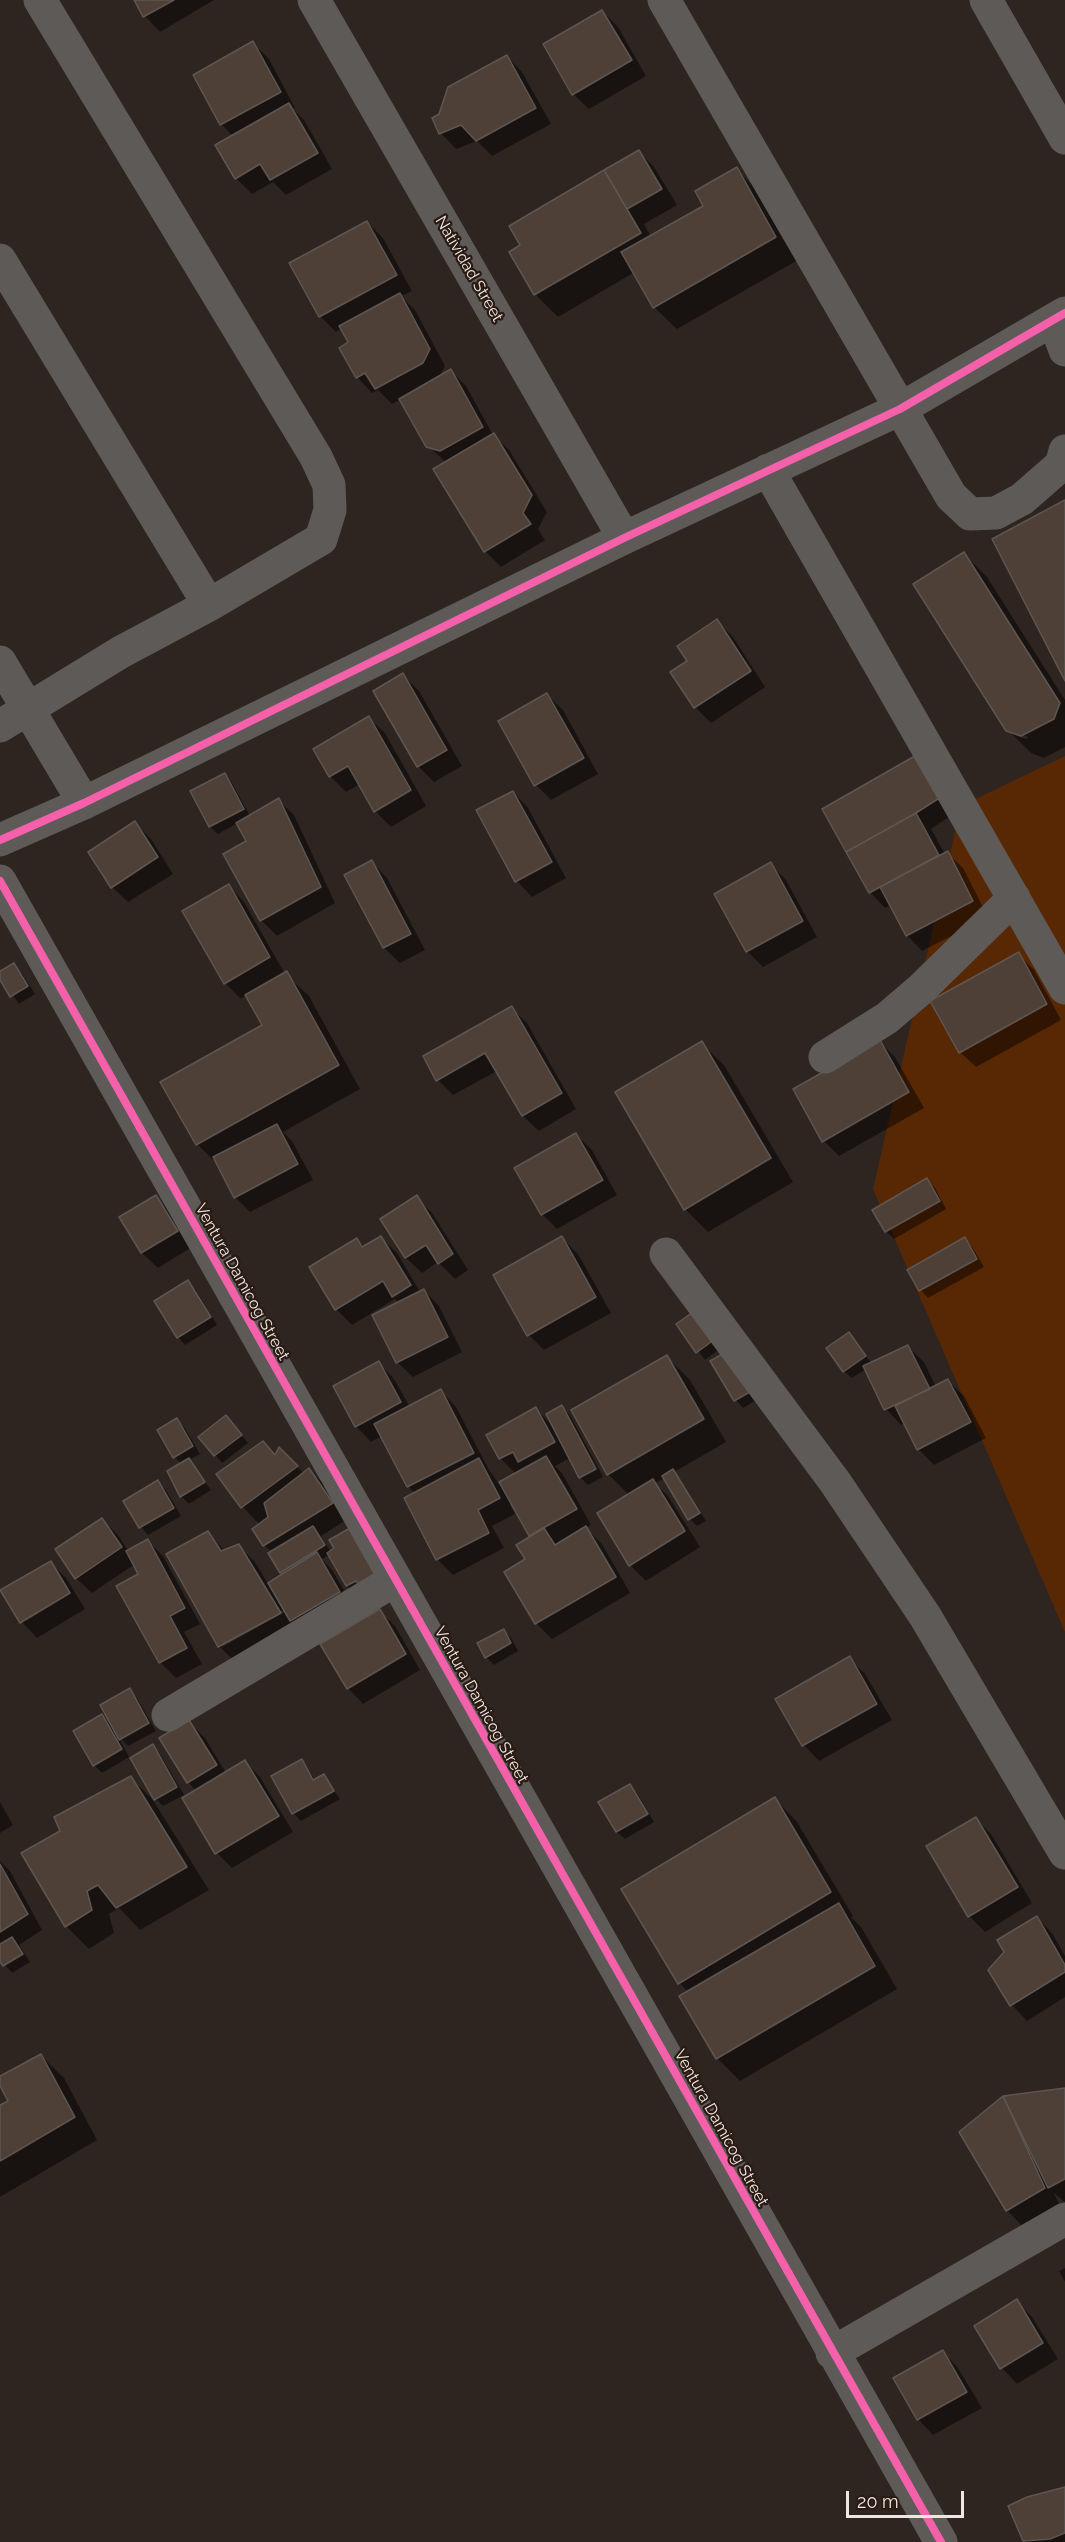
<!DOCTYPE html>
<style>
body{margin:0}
#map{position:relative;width:1065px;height:2542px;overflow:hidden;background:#2e2521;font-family:Raleway,sans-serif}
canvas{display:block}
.scale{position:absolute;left:846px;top:2491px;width:118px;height:27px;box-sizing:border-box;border:3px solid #f0e6e0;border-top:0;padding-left:8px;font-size:18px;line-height:21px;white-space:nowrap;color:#f0e6e0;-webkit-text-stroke:4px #291b13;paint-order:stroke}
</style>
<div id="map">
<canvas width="1065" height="2542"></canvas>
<div class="scale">20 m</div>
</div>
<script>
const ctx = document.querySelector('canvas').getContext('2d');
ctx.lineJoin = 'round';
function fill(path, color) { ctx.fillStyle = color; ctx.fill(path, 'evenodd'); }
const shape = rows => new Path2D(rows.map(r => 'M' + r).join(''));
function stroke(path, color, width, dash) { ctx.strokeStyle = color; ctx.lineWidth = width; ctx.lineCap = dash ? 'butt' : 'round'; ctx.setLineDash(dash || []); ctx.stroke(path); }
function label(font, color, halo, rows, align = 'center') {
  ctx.font = font + ' Raleway,sans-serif'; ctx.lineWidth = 4.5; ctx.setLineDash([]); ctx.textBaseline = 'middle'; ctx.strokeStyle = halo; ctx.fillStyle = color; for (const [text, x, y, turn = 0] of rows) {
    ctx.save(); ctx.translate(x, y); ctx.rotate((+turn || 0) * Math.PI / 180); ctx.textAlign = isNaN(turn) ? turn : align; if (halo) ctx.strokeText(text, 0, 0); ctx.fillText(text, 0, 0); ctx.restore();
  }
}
fill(shape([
 [1065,756,1065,1632,873,1189,961,806]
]), '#582804');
fill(shape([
 [136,0,214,0,160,32,145,16],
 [602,11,618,27,646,76,589,109,573,94],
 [253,43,269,59,295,108,293,109,304,120,332,169,286,195,273,182,252,194,236,178,233,136,221,124],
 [507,56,522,72,551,124,492,156,477,141,456,149,441,133],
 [639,152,654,167,677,205,644,224,651,237,705,206,736,169,759,192,798,260,677,329,654,307,635,272,558,317,535,294,522,246,511,227],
 [367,222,383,238,412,291,401,296,415,310,445,366,439,377,451,371,466,386,493,435,509,450,547,512,538,529,545,540,501,567,485,551,447,463,428,446,401,399,392,404,378,390,372,393,357,377,350,343,342,328,336,332,320,316],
 [964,554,987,577,1065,700,1065,747,1044,758,1031,753,1008,730],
 [1016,732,1028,737,1027,739,1016,736],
 [717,621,733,637,765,687,711,723,695,707,689,661],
 [403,675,419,691,462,766,434,782,418,766,375,691],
 [547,695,563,710,598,774,551,800,536,785],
 [369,718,385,733,426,806,391,827,375,811,360,784,346,792,330,776],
 [920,755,958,811,931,829,945,854,947,853,963,868,988,917,922,951,907,935,891,905,885,908,870,892],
 [225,775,232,783,250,816,278,800,294,815,335,903,277,936,261,920,225,854,248,842,238,823,218,834,210,827,192,792],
 [513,792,528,808,566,878,532,897,517,881],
 [135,823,151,839,173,874,128,902,112,887],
 [372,862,387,878,425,950,400,963,384,948,346,875],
 [770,864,786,880,817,937,763,967,747,951],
 [229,886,244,902,285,974,309,996,360,1089,283,1132,292,1141,313,1180,250,1212,235,1197,219,1166,197,1144,264,1026,246,995,241,999,225,983],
 [1018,954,1034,970,1061,1020,976,1067,960,1052],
 [14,965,21,972,35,994,19,1004,0,977,0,973],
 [511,1008,527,1023,576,1109,539,1131,523,1116,497,1071,453,1095,438,1080],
 [880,1042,895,1057,924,1108,839,1156,824,1141],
 [701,1043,724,1065,793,1182,708,1232,685,1209],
 [576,1135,592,1150,617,1195,557,1229,542,1214],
 [927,1180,935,1188,946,1209,894,1239,886,1231],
 [156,1197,171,1213,192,1247,158,1268,142,1253,121,1218],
 [416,1197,432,1213,468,1270,455,1279,438,1262,422,1273,406,1258,382,1219],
 [381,1238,397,1253,420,1292,424,1290,439,1306,462,1352,413,1377,397,1362,399,1303,395,1299,352,1325,336,1309,311,1267,356,1240,364,1247],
 [562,1238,578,1254,611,1313,544,1350,529,1335],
 [965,1239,972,1247,984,1267,928,1298,921,1290,909,1271],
 [188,1282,196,1290,217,1325,185,1345,178,1337],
 [678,1324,729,1342,705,1360],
 [849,1334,872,1364,908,1347,924,1362,936,1387,948,1381,964,1396,986,1438,934,1465,918,1449,905,1423,901,1425,886,1409,866,1369,852,1378,844,1371],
 [667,1357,690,1380,726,1442,674,1472,680,1479,706,1521,697,1526,690,1519,665,1478,655,1483,668,1496,700,1547,646,1581,630,1565,599,1514,629,1495,608,1474,573,1411],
 [712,1361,763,1396,743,1408,736,1400],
 [379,1363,394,1379,410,1407,441,1391,456,1407,489,1470,499,1484,516,1474,500,1458,536,1409,554,1427,562,1407,570,1415,603,1477,588,1485,581,1478,570,1458,555,1466,562,1473,591,1525,586,1528,602,1544,630,1593,552,1639,536,1623,506,1573,527,1560,531,1537,512,1503,510,1505,515,1514,492,1526,504,1548,453,1575,437,1559,406,1498,415,1493,408,1486,382,1436,371,1442,356,1426],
 [226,1417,248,1443,222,1463,200,1437],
 [177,1420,185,1428,200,1454,189,1460,211,1490,189,1504,181,1496,169,1472,182,1464,175,1457],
 [263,1443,276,1456,280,1449,304,1474,309,1470,325,1485,348,1519,321,1536,331,1552,357,1526,363,1601,347,1586,329,1555,322,1559,332,1570,354,1608,307,1635,292,1620,296,1629,235,1662,219,1646,168,1554,208,1533,225,1551,239,1546,255,1562,268,1584,284,1575,272,1552,264,1545,260,1525,243,1507,218,1474],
 [287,1608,288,1610,222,1647,222,1643],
 [158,1482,166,1490,181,1516,148,1535,141,1527,125,1502],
 [102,1520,118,1535,128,1551,148,1541,163,1556,200,1624,184,1632,202,1664,176,1678,160,1662,140,1574,135,1564,92,1593,76,1578],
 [50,1562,66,1578,85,1609,37,1638,22,1622],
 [379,1611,395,1626,420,1670,363,1704,348,1688],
 [503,1630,511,1638,518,1651,494,1665,486,1657],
 [849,1658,865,1674,892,1720,819,1761,804,1745,778,1700],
 [130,1690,137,1698,156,1731,128,1746,118,1736,129,1757,102,1773,94,1765,102,1716,113,1727],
 [189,1722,205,1738,226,1773,245,1762,260,1777,293,1832,232,1868,217,1853,196,1791,188,1782,161,1739],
 [153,1746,160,1754,184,1795,163,1806,156,1799],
 [301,1761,316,1781,324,1776,340,1799,301,1821,293,1813],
 [130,1777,153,1800,209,1890,140,1930,119,1908,109,1914,114,1933,89,1949,66,1926,62,1831],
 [629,1785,637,1793,654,1822,625,1839,617,1832,600,1802],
 [775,1799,797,1822,853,1916,851,1917,861,1927,897,1989,740,2081,717,2058,688,1992,680,1983],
 [0,1802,13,1825,0,1833],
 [976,1819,991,1834,1032,1903,985,1932,969,1916],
 [0,1861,10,1871,42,1930,19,1945,30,1962,12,1973,0,1959],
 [1036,1917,1052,1933,1065,1956,1065,1997,1027,2021,1012,2005,989,1971],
 [41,2056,64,2078,97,2140,0,2197,0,2107,10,2101,0,2083,0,2077],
 [1065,2090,1065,2202,1054,2193,1059,2204,1022,2226,1007,2210,1004,2098],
 [1065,2268,1065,2282,1059,2271],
 [1016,2301,1032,2317,1058,2359,1017,2384,1002,2368],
 [943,2352,958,2368,982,2408,933,2435,918,2419],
 [1065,2489,1065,2542,1026,2542,1024,2541]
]), '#0007');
const building = shape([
 [134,0,174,0,143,17,134,0],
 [602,10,632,60,572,95,543,44,602,10],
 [253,41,281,92,220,125,193,75,253,41],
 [507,55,536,108,476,141,461,125,439,134,432,118,439,114,448,87,507,55],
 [289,103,318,153,270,180,260,164,235,179,215,145,289,103],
 [639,150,662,189,627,209,604,170,639,150],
 [737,167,776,237,653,308,621,252,703,206,695,191,737,167],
 [604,170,641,233,534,295,509,252,520,245,509,226,604,170],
 [367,221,397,275,319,317,289,263,367,221],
 [400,293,430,349,423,363,375,389,365,373,356,378,339,348,348,342,339,326,400,293],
 [451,369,483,427,440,451,426,447,399,399,451,369],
 [494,433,532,495,523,513,531,524,484,552,433,469,494,433],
 [1065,500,1065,681,992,539,1065,500],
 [964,552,1060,703,1054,719,1021,736,1006,731,913,584,964,552],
 [717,619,751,671,694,708,670,672,687,661,677,646,717,619],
 [403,673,447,750,417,767,373,691,403,673],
 [547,693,584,758,534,786,498,721,547,693],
 [369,716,411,790,374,812,348,766,329,777,313,749,369,716],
 [920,753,944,795,916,813,846,852,822,809,920,753],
 [225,773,244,809,209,827,190,791,225,773],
 [513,791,552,862,515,882,476,810,513,791],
 [279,798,321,887,260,921,223,854,246,841,236,823,279,798],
 [916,813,939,855,869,893,846,852,916,813],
 [135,821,158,857,111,888,88,852,135,821],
 [948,851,973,901,906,936,880,887,948,851],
 [372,860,411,934,383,948,344,875,372,860],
 [771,862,803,921,746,952,714,894,771,862],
 [229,884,270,957,224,984,182,911,229,884],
 [1019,952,1047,1004,959,1053,930,1001,1019,952],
 [14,963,28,986,10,997,0,980,0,971,14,963],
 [287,971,339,1065,196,1145,160,1082,262,1025,245,995,287,971],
 [512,1006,562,1093,522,1116,485,1053,436,1081,423,1056,512,1006],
 [880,1040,909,1092,822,1142,793,1089,880,1040],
 [702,1041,771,1158,684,1210,615,1092,702,1041],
 [277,1124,298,1164,234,1198,213,1157,277,1124],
 [576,1133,603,1180,541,1215,514,1168,576,1133],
 [927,1178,940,1201,885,1232,872,1210,927,1178],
 [156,1195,178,1231,141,1253,119,1217,156,1195],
 [417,1195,453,1254,438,1264,426,1245,405,1258,380,1219,417,1195],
 [381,1236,411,1285,392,1297,383,1281,335,1310,309,1267,357,1238,362,1247,381,1236],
 [562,1236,596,1297,527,1336,493,1275,562,1236],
 [965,1237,977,1259,919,1291,907,1270,965,1237],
 [188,1280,211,1317,177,1338,154,1301,188,1280],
 [424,1289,448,1337,396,1363,372,1315,424,1289],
 [703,1305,722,1334,696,1353,676,1324,703,1305],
 [849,1332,866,1356,843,1372,826,1348,849,1332],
 [908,1345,930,1389,884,1410,863,1366,908,1345],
 [733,1348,757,1388,734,1401,710,1361,733,1348],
 [667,1355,704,1419,607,1475,571,1410,667,1355],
 [379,1361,401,1402,355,1427,333,1386,379,1361],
 [948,1379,971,1422,917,1450,895,1406,948,1379],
 [441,1389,474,1453,407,1487,374,1424,441,1389],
 [562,1405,596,1469,579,1478,546,1414,562,1405],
 [536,1407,555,1442,518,1462,513,1452,499,1459,486,1435,536,1407],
 [226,1415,242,1435,214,1456,198,1437,226,1415],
 [177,1418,193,1446,173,1458,157,1430,177,1418],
 [263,1441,275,1455,279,1447,298,1466,241,1508,216,1474,263,1441],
 [546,1456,577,1509,529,1536,499,1482,546,1456],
 [189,1458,205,1482,180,1497,167,1471,189,1458],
 [479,1458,500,1498,478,1510,489,1533,436,1560,404,1498,479,1458],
 [309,1468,333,1503,263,1546,252,1529,268,1517,264,1503,309,1468],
 [673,1469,700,1513,688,1520,662,1476,673,1469],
 [653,1479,685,1531,629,1566,597,1513,653,1479],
 [158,1480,174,1508,139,1528,123,1501,158,1480],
 [102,1518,122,1547,75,1579,55,1549,102,1518],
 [357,1524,385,1572,360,1586,356,1581,346,1586,327,1553,334,1548,329,1540,357,1524],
 [313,1526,325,1545,280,1573,268,1553,313,1526],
 [586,1526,616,1577,535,1624,504,1572,525,1559,516,1545,544,1528,555,1545,586,1526],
 [208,1531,221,1551,239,1544,281,1613,218,1647,166,1554,208,1531],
 [148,1539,185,1608,170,1616,187,1648,159,1663,116,1586,138,1574,126,1551,148,1539],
 [317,1552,340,1592,290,1621,268,1583,317,1552],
 [51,1561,70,1593,20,1623,0,1590,51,1561],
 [380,1609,406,1654,347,1689,320,1644,380,1609],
 [504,1629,511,1643,485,1658,477,1643,504,1629],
 [850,1656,877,1704,802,1746,775,1699,850,1656],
 [130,1688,149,1723,119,1740,100,1705,130,1688],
 [102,1714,122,1749,93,1766,73,1731,102,1714],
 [189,1720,217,1765,187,1783,159,1738,189,1720],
 [153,1744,177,1787,154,1800,130,1758,153,1744],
 [302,1759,313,1780,324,1774,334,1791,292,1814,271,1776,302,1759],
 [245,1760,279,1816,215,1854,182,1798,245,1760],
 [131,1776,187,1867,116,1908,98,1885,87,1891,92,1910,65,1927,21,1853,60,1831,54,1817,131,1776],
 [630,1784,648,1814,616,1832,598,1802,630,1784],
 [775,1797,831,1892,678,1984,621,1889,775,1797],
 [976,1817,1018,1887,968,1917,926,1846,976,1817],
 [0,1864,28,1914,0,1932,0,1864],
 [839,1903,875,1966,716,2059,679,1996,839,1903],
 [1037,1916,1065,1965,1065,1972,1010,2006,988,1970,1004,1952,997,1940,1037,1916],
 [12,1937,23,1954,3,1966,0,1962,0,1944,12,1937],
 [41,2054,75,2117,0,2161,0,2105,8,2101,0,2086,0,2076,41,2054],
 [1065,2088,1065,2179,1048,2188,1003,2096,1065,2088],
 [1003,2096,1045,2188,1006,2211,959,2132,1003,2096],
 [1017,2299,1043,2343,1000,2369,974,2326,1017,2299],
 [943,2350,967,2392,917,2420,893,2378,943,2350],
 [1065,2487,1065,2533,1050,2539,1023,2541,1008,2506,1027,2497,1065,2487]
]);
fill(building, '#4f4037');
stroke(building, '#5d5652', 1.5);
stroke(shape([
 [314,0,624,538],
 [664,0,951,496,970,514,996,513,1022,499,1061,465,1065,451],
 [986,0,1065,138],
 [0,260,209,605],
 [1054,320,1065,350],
 [768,470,1065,988],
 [0,662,84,803],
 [0,726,121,652,209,605,321,539,330,510,329,485,316,457,40,0],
 [0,840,84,803,624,538,900,409,1065,313],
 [0,881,941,2542],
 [825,1057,887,1018,921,989,1014,898],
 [666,1254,835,1482,925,1616,1065,1853],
 [168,1715,395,1580],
 [832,2353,1065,2219]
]), '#5e5a58', 33);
stroke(shape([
 [0,840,84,803,624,538,900,409,1065,313],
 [0,881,941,2542]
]), '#f560ab', 8);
label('16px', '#f0e6e0', '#291b13', [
 ["Natividad Street",469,269,60],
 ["Ventura Damicog Street",242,1282,61],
 ["Ventura Damicog Street",481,1705,61],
 ["Ventura Damicog Street",721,2128,61]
]);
</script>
